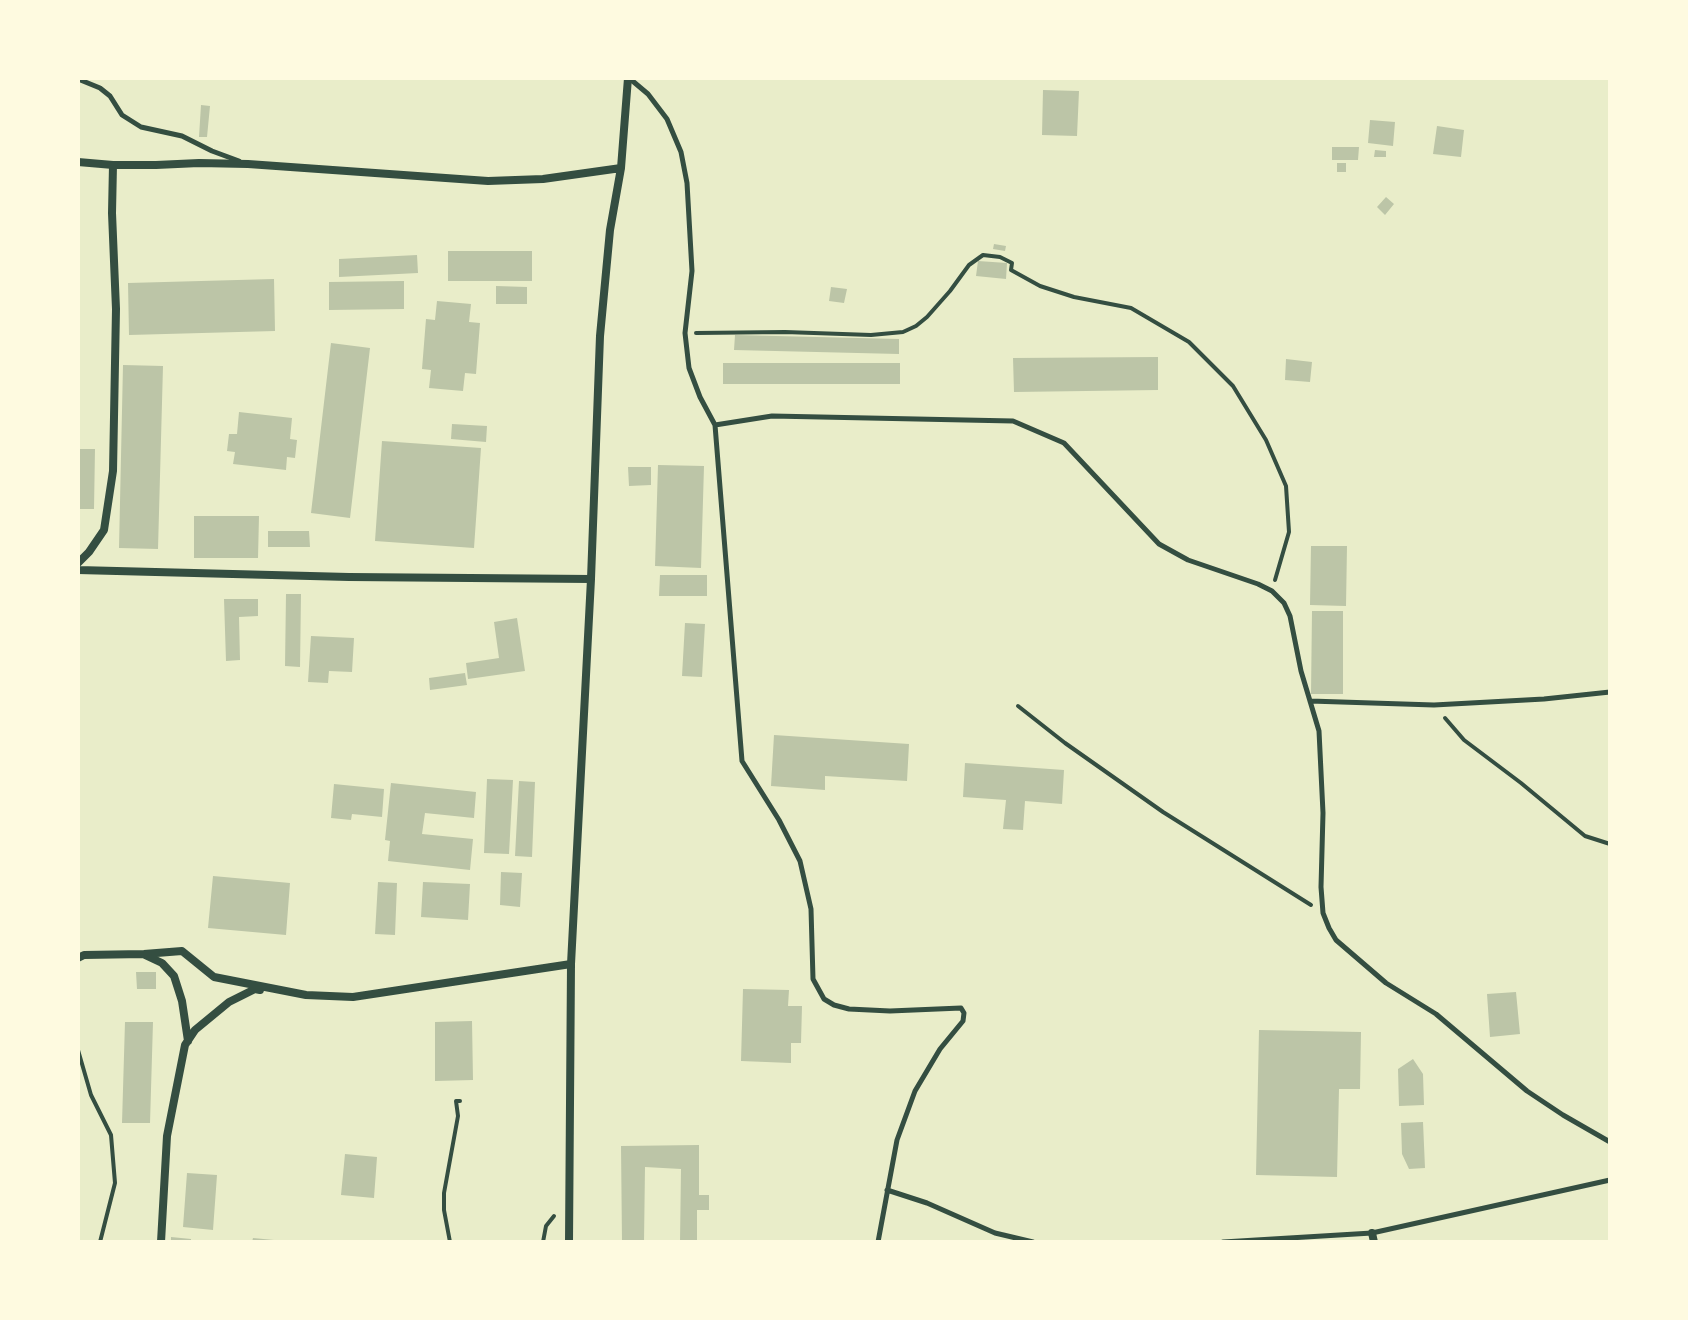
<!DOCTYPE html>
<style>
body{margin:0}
#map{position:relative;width:1688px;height:1320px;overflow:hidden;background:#e9edc9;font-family:"Exo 2",sans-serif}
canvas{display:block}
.frame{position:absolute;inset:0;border:80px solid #fefae0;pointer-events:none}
</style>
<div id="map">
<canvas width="1688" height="1320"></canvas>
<div class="frame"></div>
</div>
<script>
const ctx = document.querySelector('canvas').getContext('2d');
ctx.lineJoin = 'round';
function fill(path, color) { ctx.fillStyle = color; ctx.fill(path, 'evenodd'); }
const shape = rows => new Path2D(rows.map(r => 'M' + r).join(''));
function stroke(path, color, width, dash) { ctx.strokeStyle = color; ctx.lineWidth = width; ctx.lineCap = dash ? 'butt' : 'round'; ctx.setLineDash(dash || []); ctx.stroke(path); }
fill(shape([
 [1043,90,1079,91,1077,136,1042,135],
 [201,105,210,106,207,137,199,137],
 [1370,120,1395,122,1393,146,1368,143],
 [1437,126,1464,130,1461,157,1433,154],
 [1332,147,1359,147,1358,160,1332,160],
 [1375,150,1386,151,1386,157,1374,157],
 [1337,163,1346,163,1346,172,1337,172],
 [1386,197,1394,204,1385,215,1377,207],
 [994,244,1006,246,1005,251,993,249],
 [448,251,532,251,532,281,448,281],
 [417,255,418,273,339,277,339,259],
 [978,261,1007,263,1006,279,976,276],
 [274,279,275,331,129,335,128,283],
 [404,281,404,309,329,310,329,282],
 [496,286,527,287,527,304,496,304],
 [831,287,847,289,844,303,829,301],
 [437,301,471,304,469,322,480,323,476,374,465,373,463,391,429,388,431,370,422,369,426,319,435,320],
 [735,335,899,339,899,354,734,350],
 [331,343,370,348,350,518,311,513],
 [1158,357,1158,390,1014,392,1013,358],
 [1286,359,1312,362,1310,382,1285,380],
 [723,363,900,363,900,384,723,384],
 [123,365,163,366,158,549,119,548],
 [239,412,292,418,290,439,297,440,295,458,287,457,286,470,233,464,235,452,227,451,229,434,237,434],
 [452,424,487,426,486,442,451,439],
 [382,441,481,448,474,548,375,541],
 [78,449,95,449,94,509,78,509],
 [658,465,704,466,701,568,655,566],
 [628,467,651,467,651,485,629,486],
 [194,516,259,516,258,558,194,558],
 [268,531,309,531,310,547,268,547],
 [1311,546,1347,546,1346,606,1310,605],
 [660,575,707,575,707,596,659,596],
 [286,594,301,594,300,667,285,666],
 [224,599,258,599,258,616,239,617,240,660,226,661],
 [1312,611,1343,611,1343,694,1311,694],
 [517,618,525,671,468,679,466,663,499,658,494,622],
 [685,623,705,624,702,677,682,676],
 [311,636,354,638,352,672,329,671,328,683,308,682],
 [465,673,467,685,430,690,429,678],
 [774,735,909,744,907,781,825,776,825,790,771,786],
 [965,763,1064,770,1062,804,1025,801,1023,830,1003,829,1006,800,963,797],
 [487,779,513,780,509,854,484,853],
 [519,781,535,782,532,857,515,856],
 [391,783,476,792,474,818,425,813,422,834,473,839,470,870,388,861,390,841,385,840],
 [334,784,384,789,382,817,352,814,351,820,331,818],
 [501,872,522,873,520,907,500,905],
 [213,876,290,883,286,935,208,928],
 [378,882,397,883,395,935,375,934],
 [423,882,470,884,468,920,421,917],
 [136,972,156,972,156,989,137,989],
 [743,989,789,990,788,1006,802,1006,801,1043,791,1043,791,1063,741,1061],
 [1516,992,1520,1034,1490,1037,1487,994],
 [472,1021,473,1080,435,1081,435,1022],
 [125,1022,153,1022,150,1123,122,1123],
 [1259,1030,1361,1032,1360,1089,1339,1089,1337,1177,1256,1175],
 [1413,1059,1423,1074,1424,1105,1399,1106,1398,1069],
 [1423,1122,1425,1168,1409,1169,1402,1154,1401,1123],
 [699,1145,699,1195,709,1195,709,1210,697,1210,697,1242,680,1242,681,1169,645,1167,644,1242,622,1242,621,1146],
 [345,1154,377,1157,374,1198,341,1195],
 [187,1173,217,1175,213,1230,183,1227],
 [171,1237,191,1239,191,1242,171,1242],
 [253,1238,274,1240,274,1242,252,1242]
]), '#bcc5a7');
stroke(shape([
 [696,333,785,332,871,335,903,332,916,326,927,317,950,291,969,265,983,255,1000,257,1012,263,1011,270,1040,286,1074,297,1131,308,1189,342,1233,386,1266,440,1286,486,1289,532,1275,580],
 [1018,706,1065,743,1163,812,1311,905],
 [1445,718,1464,740,1521,783,1585,836,1610,844],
 [78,1050,91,1095,111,1135,115,1183,100,1242],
 [450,1242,444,1210,444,1193,458,1116,456,1101,460,1101],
 [543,1242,546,1226,554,1216]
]), '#344e41', 4);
stroke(shape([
 [629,78,648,94,667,119,681,152,687,183,692,271,685,333,689,368,700,397,715,425,772,416,1013,421,1064,443,1159,544,1188,560,1258,584,1272,591,1284,603,1290,616,1301,671,1319,731,1323,813,1321,887,1323,913,1329,928,1336,940,1386,983,1436,1014,1527,1091,1563,1115,1610,1142],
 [78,79,100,88,110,96,122,115,141,127,182,136,212,151,239,161],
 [715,425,742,761,779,820,800,861,811,909,813,979,824,999,834,1005,849,1009,890,1011,961,1008,964,1013,963,1021,940,1049,915,1091,897,1140,878,1242],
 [1310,701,1434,705,1544,699,1610,692],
 [887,1190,927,1203,995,1233,1033,1242],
 [1223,1242,1372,1233,1610,1180]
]), '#344e41', 5);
stroke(shape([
 [78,162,113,165,156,165,199,163,248,164,488,181,543,179,621,168],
 [78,563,89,552,104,530,113,471,116,309,112,213,113,165],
 [78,570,349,577,591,579],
 [145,955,162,963,174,976,182,1001,188,1041],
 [78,958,84,955,144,954,182,951,214,977,306,995,353,997,571,964],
 [1372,1233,1374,1242],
 [161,1242,167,1136,185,1045,195,1030,229,1002,255,989,260,990],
 [569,1242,571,964,591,579,600,336,610,230,621,168,628,78]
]), '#344e41', 8);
</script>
